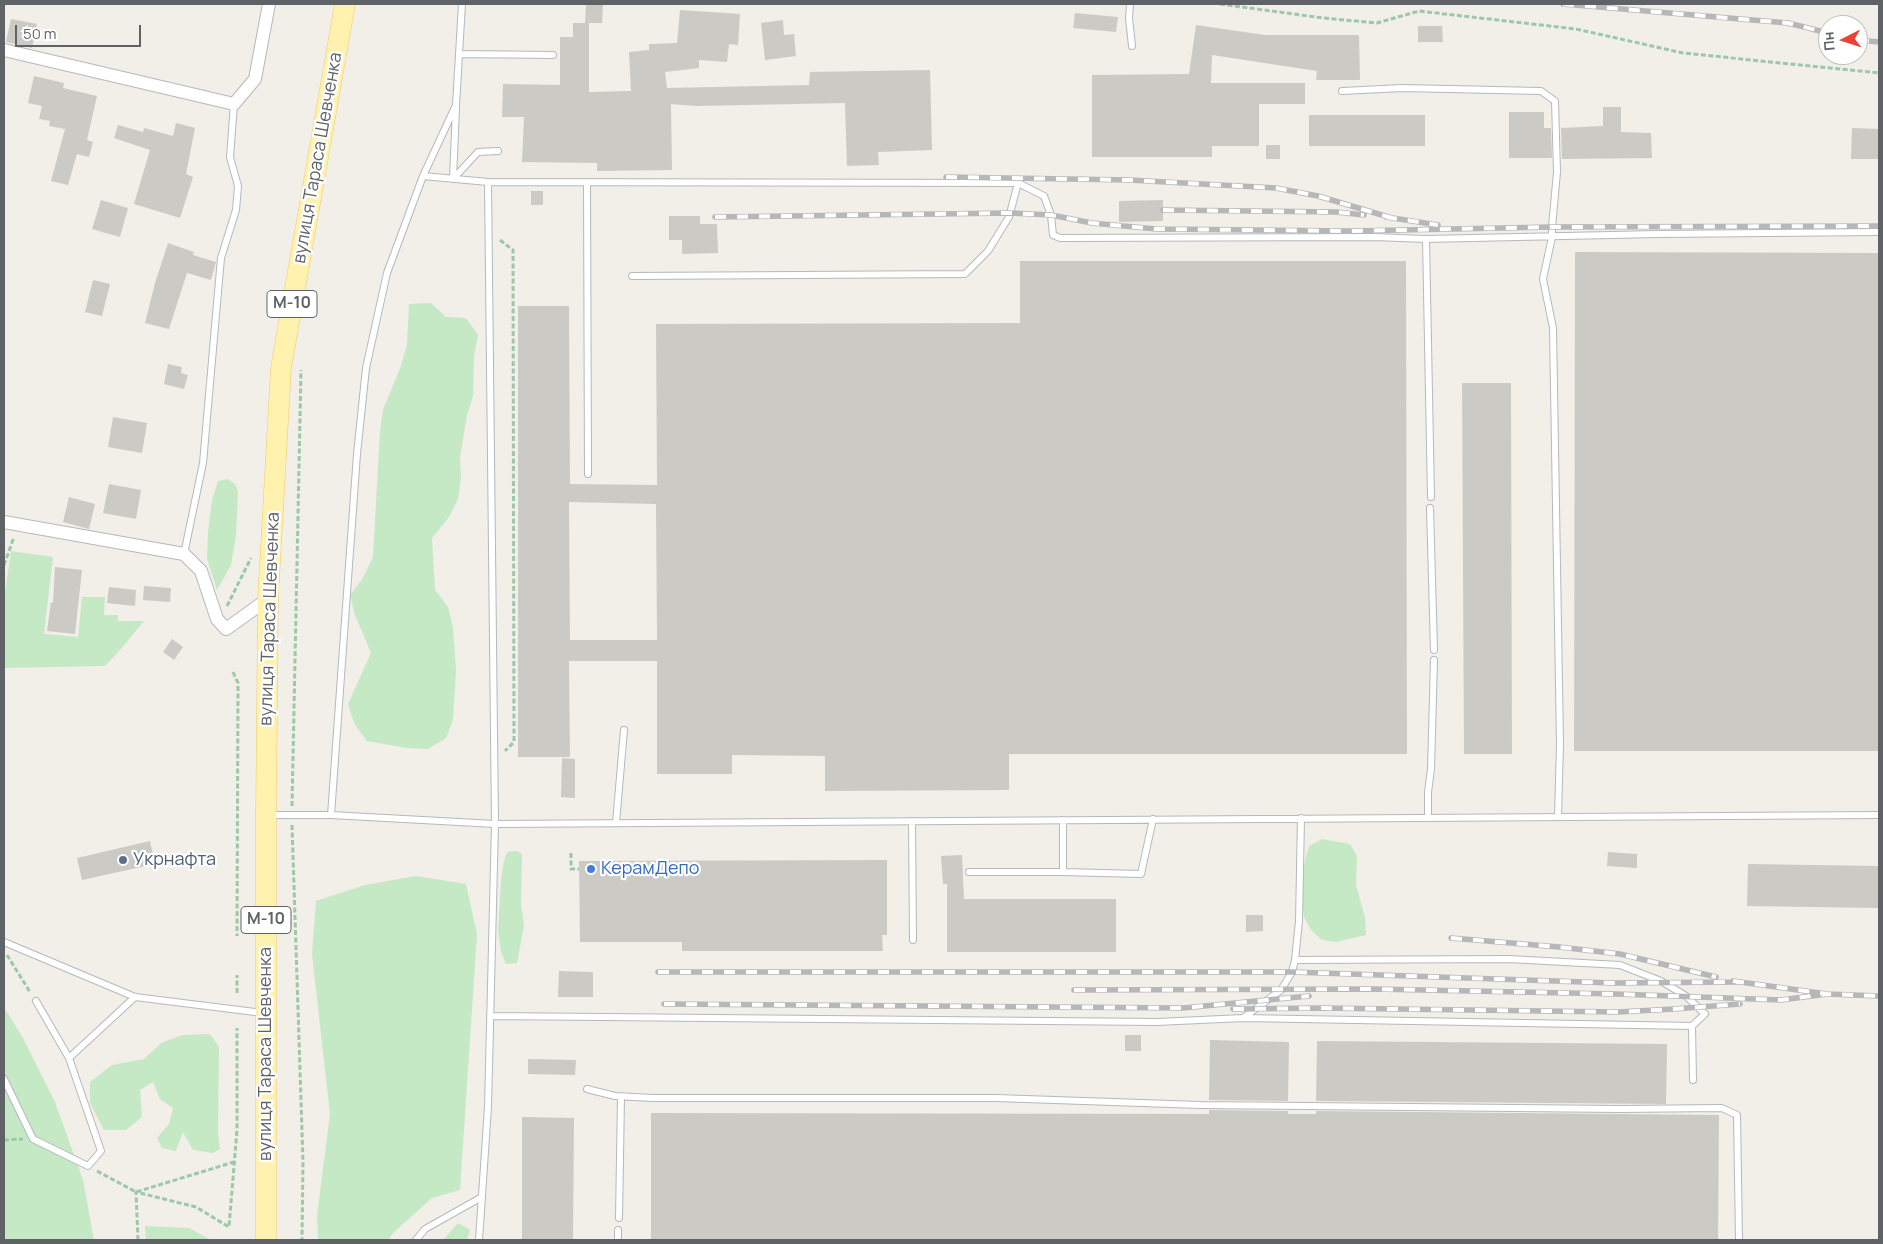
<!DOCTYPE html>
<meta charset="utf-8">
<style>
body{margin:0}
#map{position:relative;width:1883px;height:1244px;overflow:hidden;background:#f1efe8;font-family:Manrope,sans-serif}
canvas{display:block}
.frame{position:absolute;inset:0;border:5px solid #5f6368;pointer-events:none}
.north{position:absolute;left:1818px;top:15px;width:50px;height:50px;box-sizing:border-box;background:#fff;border:1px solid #bfc1c3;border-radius:50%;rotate:265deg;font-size:14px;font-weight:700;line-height:20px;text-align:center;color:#5f6368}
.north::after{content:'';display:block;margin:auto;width:18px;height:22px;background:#ea4335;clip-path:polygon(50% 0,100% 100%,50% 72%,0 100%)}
.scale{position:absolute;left:15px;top:25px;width:126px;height:22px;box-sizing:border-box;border:2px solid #5f6368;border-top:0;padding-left:6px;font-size:15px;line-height:18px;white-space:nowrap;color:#5f6368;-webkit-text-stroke:4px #fff;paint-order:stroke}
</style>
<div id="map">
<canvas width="1883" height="1244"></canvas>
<div class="frame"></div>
<div class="north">Пн</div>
<div class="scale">50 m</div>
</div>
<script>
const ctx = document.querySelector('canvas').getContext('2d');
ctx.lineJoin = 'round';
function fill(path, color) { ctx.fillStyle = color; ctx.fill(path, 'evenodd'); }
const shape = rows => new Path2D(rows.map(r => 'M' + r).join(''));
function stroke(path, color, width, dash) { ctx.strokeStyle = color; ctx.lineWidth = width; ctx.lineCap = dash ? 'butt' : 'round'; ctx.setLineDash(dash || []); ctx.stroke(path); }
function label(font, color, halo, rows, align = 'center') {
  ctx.font = font + ' Manrope,sans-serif'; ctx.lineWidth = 4.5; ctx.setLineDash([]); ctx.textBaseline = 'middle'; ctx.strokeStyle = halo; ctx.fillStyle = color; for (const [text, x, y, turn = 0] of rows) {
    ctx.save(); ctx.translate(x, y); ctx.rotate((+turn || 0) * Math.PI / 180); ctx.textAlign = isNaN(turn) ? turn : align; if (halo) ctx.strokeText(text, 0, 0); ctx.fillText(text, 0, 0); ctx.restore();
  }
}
fill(shape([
 [431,303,446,317,466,318,478,335,474,356,473,396,467,415,460,457,461,478,458,499,449,517,432,538,435,590,448,607,453,628,456,670,453,720,446,738,428,749,407,748,367,741,354,723,348,704,371,653,355,615,350,595,363,578,373,557,380,431,383,410,401,366,407,344,409,304],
 [228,479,235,484,238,492,236,536,231,565,217,590,207,559,208,532,212,500,218,481],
 [11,551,53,557,44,634,78,637,82,597,105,597,104,615,118,615,118,621,144,621,121,649,105,666,4,668,4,599],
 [1322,839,1350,844,1357,856,1356,885,1365,918,1366,935,1336,942,1322,940,1311,930,1304,917,1301,888,1305,860,1309,846],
 [517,851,522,854,521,904,524,925,517,963,506,964,501,952,498,931,501,881,503,865,507,852],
 [416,876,466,884,477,934,460,1190,432,1198,394,1232,388,1240,318,1240,317,1216,330,1114,312,954,316,901,365,885],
 [4,1007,23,1038,55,1102,83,1180,94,1240,4,1240],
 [210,1034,219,1047,218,1133,220,1149,213,1153,193,1150,183,1132,176,1151,162,1148,157,1138,169,1124,173,1108,160,1099,153,1082,140,1090,142,1117,126,1130,104,1130,90,1103,90,1082,112,1065,144,1059,161,1043,182,1035],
 [458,1223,470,1230,467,1240,443,1240],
 [145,1226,189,1228,211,1240,146,1240]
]), '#c5e8c5');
fill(shape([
 [586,4,603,4,602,23,585,23],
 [680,10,740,14,738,45,729,44,727,62,699,60,699,68,665,72,667,88,809,85,810,72,930,70,932,150,878,152,879,165,847,166,845,103,696,106,671,104,672,170,597,171,597,163,522,162,524,117,502,117,503,84,560,85,560,37,573,37,573,23,589,23,589,92,631,91,629,52,649,50,649,44,677,43],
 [1075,13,1118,17,1116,32,1073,28],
 [11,19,37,24,32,48,6,42],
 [783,20,784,35,794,34,796,56,765,60,761,23],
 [1196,25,1265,35,1359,35,1360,80,1316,80,1317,71,1212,55,1211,83,1305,83,1305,104,1259,104,1259,146,1212,146,1212,157,1092,157,1092,75,1189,74],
 [1418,26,1442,26,1443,42,1418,42],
 [34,76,64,83,63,88,97,96,87,140,93,142,89,157,77,154,68,185,51,181,65,129,49,126,50,121,39,119,42,106,28,103],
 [1603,107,1621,107,1621,132,1651,133,1652,158,1562,159,1561,128,1603,126],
 [1509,112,1544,112,1544,128,1551,128,1552,158,1509,158],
 [1309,115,1425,115,1425,146,1309,146],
 [176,123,195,128,186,174,193,177,180,218,134,204,150,150,114,138,118,125,143,132,144,128,173,136],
 [1852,128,1879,129,1879,159,1851,159],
 [1266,145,1280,145,1280,159,1266,159],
 [531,191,543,191,543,205,531,205],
 [101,200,128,208,120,237,92,229],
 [1163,200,1163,221,1119,222,1119,201],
 [669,216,700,216,700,224,717,224,718,253,682,254,682,240,669,240],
 [168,243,194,252,193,255,216,262,211,280,187,273,169,329,145,323,155,283],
 [1575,252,1879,253,1879,751,1574,751],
 [1020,261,1406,261,1407,754,1009,754,1009,790,825,791,825,756,732,755,732,774,657,774,657,661,569,661,570,757,518,757,518,306,569,306,570,484,657,485,656,324,1020,323],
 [569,502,656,504,657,640,570,640],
 [93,280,110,284,102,316,85,312],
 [168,364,182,367,181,373,188,375,184,389,164,384],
 [1462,383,1511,383,1512,754,1464,754],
 [113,417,147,423,142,453,108,447],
 [109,484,141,490,136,519,103,513],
 [69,497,95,504,89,529,63,522],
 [55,567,82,570,75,634,47,631,51,602,53,603],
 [144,586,171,588,170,602,143,600],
 [109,587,136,590,135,606,107,603],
 [172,639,183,647,174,660,163,652],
 [562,758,575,759,575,798,561,797],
 [150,841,155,864,82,880,77,858],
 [1608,852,1637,854,1637,868,1607,866],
 [962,855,964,899,1116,899,1116,952,947,952,947,884,943,884,941,856],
 [887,860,887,935,882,935,883,951,682,951,682,942,580,942,579,861],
 [1748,864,1879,866,1879,908,1747,906],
 [1246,915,1263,915,1263,931,1246,932],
 [559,971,593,972,593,997,558,997],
 [1125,1035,1141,1035,1141,1051,1125,1051],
 [1210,1040,1289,1042,1288,1101,1209,1100],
 [1317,1041,1667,1044,1666,1104,1316,1101],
 [528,1059,576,1060,575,1075,528,1074],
 [1209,1110,1288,1111,1288,1114,1316,1114,1316,1111,1719,1115,1718,1240,651,1240,651,1113,1209,1114],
 [522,1117,574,1118,573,1240,522,1240]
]), '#cccac5');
const lane = shape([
 [1130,4,1129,18,1132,46],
 [459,54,553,55],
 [1342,91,1402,88,1541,91,1555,101,1557,172,1552,227,1552,237,1543,279,1553,328,1560,744,1558,817],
 [423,176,488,182,1018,183,1044,196,1051,215,1053,235,1060,238,1374,237,1426,239,1657,234,1879,232],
 [453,179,456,108],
 [453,179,478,152,498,151],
 [587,183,588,474],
 [1426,239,1431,497],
 [632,276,965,274,988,251,1009,217,1018,183],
 [1430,508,1434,650],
 [184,554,203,463,221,258,236,210,238,186,230,157,234,104],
 [268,815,331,815,495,824,1879,815],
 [331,815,357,454,366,368,387,273,423,176,456,105,462,4],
 [1428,818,1428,792,1431,769,1434,660],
 [912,821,913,940],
 [616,823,624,730],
 [969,872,1063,872,1063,820],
 [1063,872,1141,874,1153,819],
 [4,942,135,997,263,1013],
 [1295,960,1299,921,1301,818],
 [36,1001,69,1058],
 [490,1016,1157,1022,1243,1018,1281,990,1292,972,1295,960,1509,959,1620,965,1661,981,1686,996,1705,1014,1692,1026,1693,1080],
 [1243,1018,1692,1026],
 [4,1079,33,1139,88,1166,101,1151,69,1058,135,997],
 [587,1089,615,1096,653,1098,996,1098,1200,1105,1620,1109,1722,1108,1737,1115,1739,1240],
 [619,1218,621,1097],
 [416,1240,425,1229,482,1197],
 [479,1240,488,1107,495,824,488,182],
 [618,1240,618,1230]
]);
const street = shape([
 [4,50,234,104,255,79,269,4],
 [4,522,184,554,201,571,217,619,226,629,268,599]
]);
const primary = shape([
 [266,1240,266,815,268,599,281,368,345,4]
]);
stroke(lane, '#b5b8bc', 8);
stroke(street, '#b5b8bc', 14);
stroke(primary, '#f2c960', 21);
stroke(shape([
 [1220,4,1323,18,1377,23,1419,11,1576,29,1683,53,1879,73],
 [500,240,513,250,514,742,505,751],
 [4,565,14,537],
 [227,606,251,558],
 [233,672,238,683,237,936],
 [292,806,301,370],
 [292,825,303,1162,302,1240],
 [571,853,571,869,579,869],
 [7,955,30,992],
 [237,993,237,975],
 [4,1140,23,1139],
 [97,1171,136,1192,234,1162],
 [138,1240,136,1192,196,1207,229,1227,237,1130,237,1028]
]), '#9cc7a9', 3, [5, 2.5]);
stroke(lane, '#fff', 6);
stroke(street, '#fff', 12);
stroke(primary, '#fff2af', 20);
const rail = shape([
 [1563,4,1788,23,1828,33],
 [1858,40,1879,42],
 [946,177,1129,180,1276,188,1318,196,1392,218],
 [1163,210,1336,212,1364,215],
 [715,217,1010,213,1051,215,1092,223,1156,229,1352,231,1552,227,1879,226],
 [1386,217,1438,225],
 [1451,938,1559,947,1620,954,1716,977],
 [658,972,1292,972,1613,983,1738,982],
 [1733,981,1827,994,1879,996],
 [1074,990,1374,989,1616,994,1781,1000,1827,994],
 [664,1004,1183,1008,1309,996],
 [1233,1009,1322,1008,1618,1012,1674,1009,1740,1004]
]);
stroke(rail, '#b6b7b8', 5.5);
stroke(rail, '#fff', 4, [11]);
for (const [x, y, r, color] of [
 [123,860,5,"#5c6f8a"],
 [591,869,5,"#3f7fe0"]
]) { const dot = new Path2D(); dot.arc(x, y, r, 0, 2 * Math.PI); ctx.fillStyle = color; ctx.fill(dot); stroke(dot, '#fff', 2); }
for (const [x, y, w] of [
 [292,304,50],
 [266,920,50]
]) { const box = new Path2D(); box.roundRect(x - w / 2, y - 13.5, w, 27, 4); ctx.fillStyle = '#fff'; ctx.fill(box); stroke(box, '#5f6368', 1); }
label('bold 16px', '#5f6368', null, [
 ["М-10",292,304],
 ["М-10",266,920]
]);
label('18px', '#5f6368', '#fff', [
 ["вулиця Тараса Шевченка",318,158,-80],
 ["вулиця Тараса Шевченка",270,619,-88],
 ["вулиця Тараса Шевченка",266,1054,-90]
]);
label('18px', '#4e5e75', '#fff', [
 ["Укрнафта",133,860]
], 'left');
label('18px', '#366cbe', '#fff', [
 ["КерамДепо",601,869]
], 'left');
</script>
